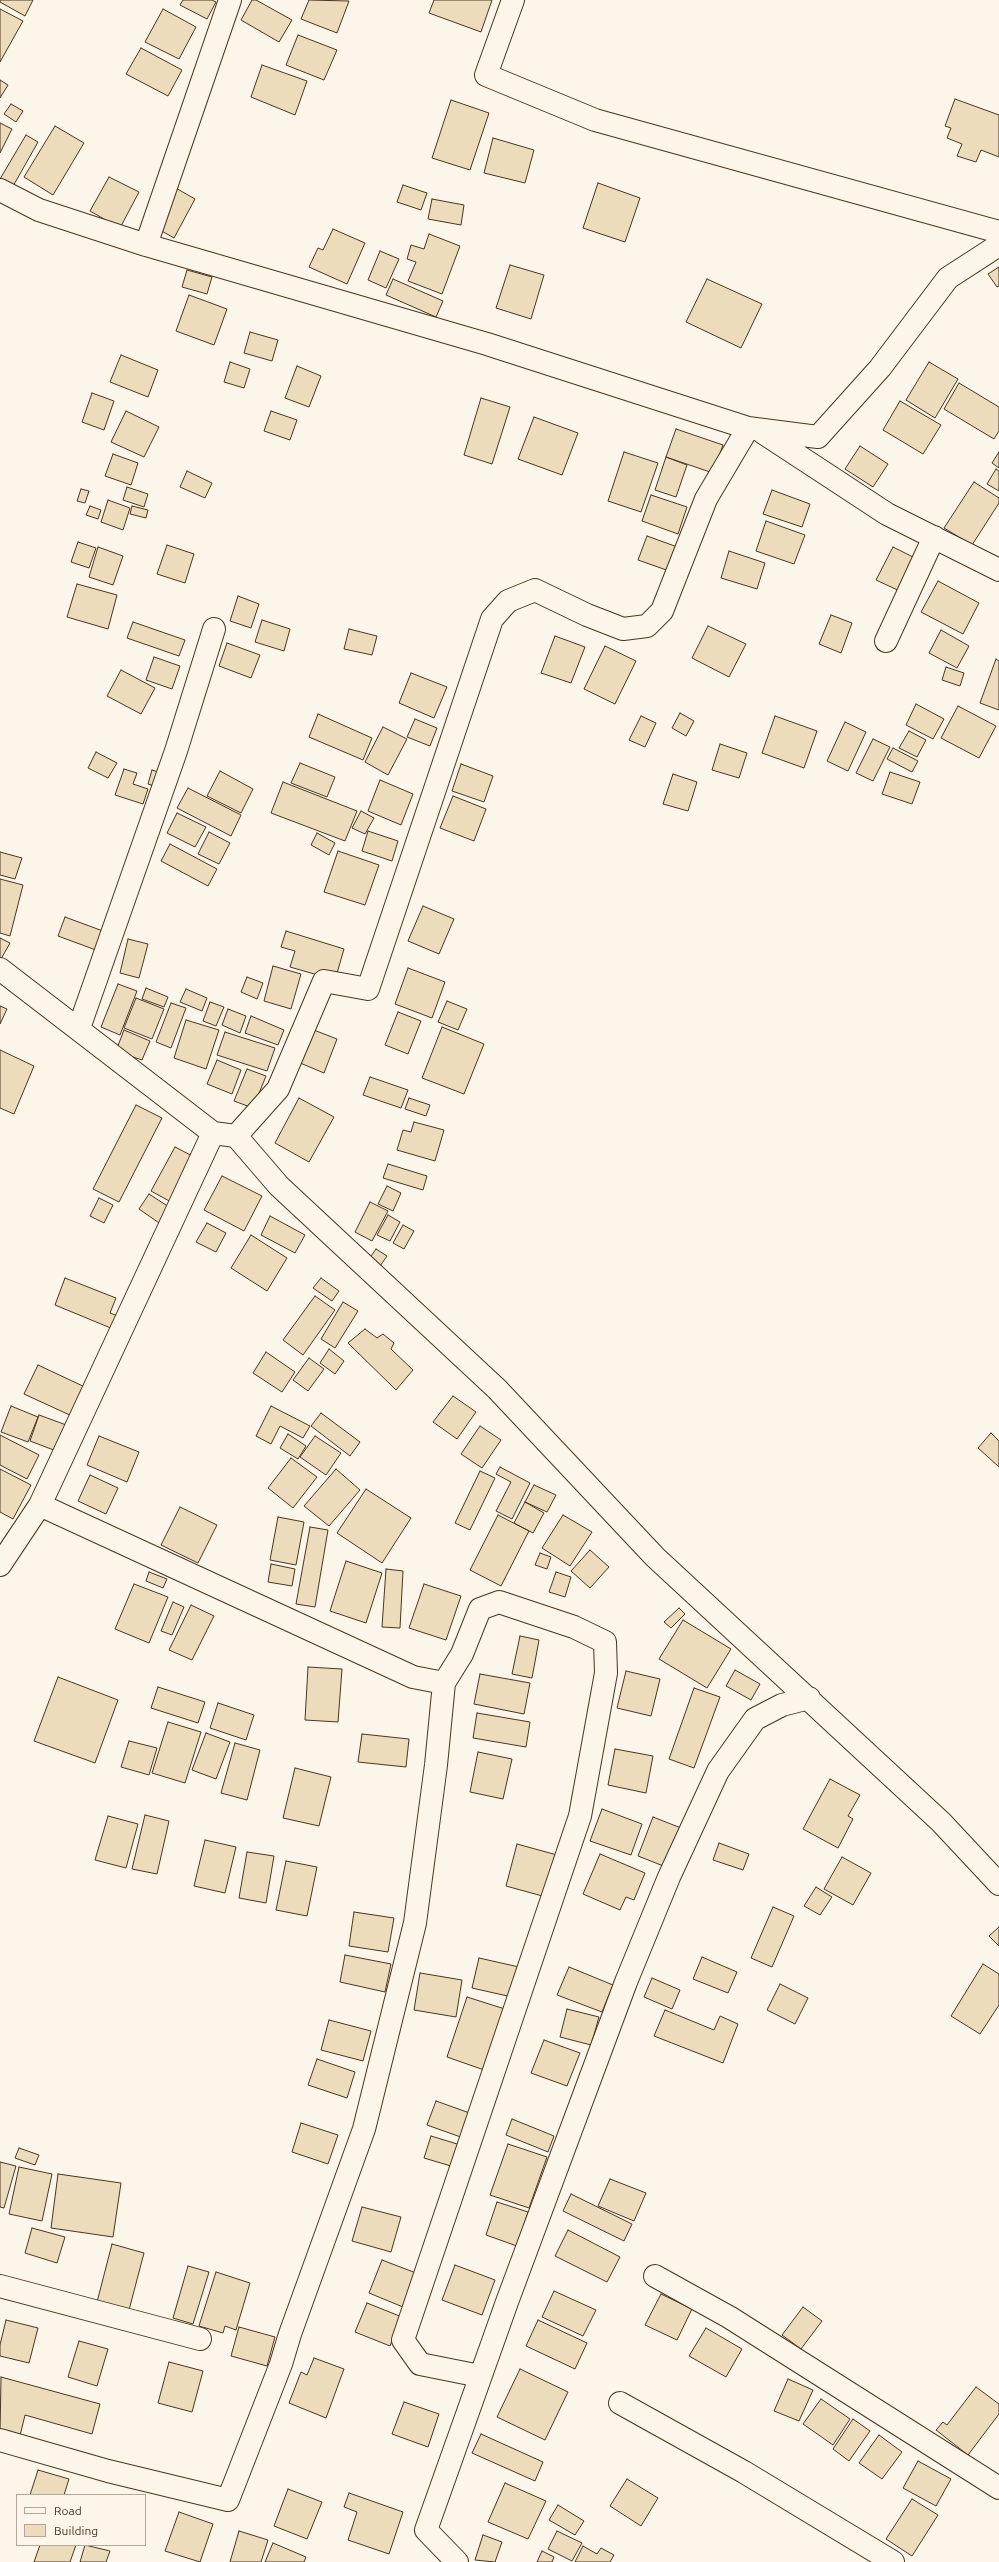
<!DOCTYPE html>
<style>
body{margin:0}
#map{position:relative;width:999px;height:2562px;overflow:hidden;background:#fbf6e9;font-family:Ubuntu,sans-serif}
canvas{display:block}
.legend{position:absolute;left:16px;top:2494px;width:130px;height:52px;box-sizing:border-box;background:#fbf6e9;border:1px solid #b4a999;margin:0;padding:5px 7px;list-style:none;font-size:12px;color:#4a3520}
.legend li{display:flex;align-items:center;gap:8px;height:20px}
.legend b{width:20px;border:1px solid #b4a999}
</style>
<div id="map">
<canvas width="999" height="2562"></canvas>
<ul class="legend">
<li><b style="height:5px;background:#fbf6e9"></b>Road</li>
<li><b style="height:11px;background:#ecdcbc"></b>Building</li>
</ul>
</div>
<script>
const ctx = document.querySelector('canvas').getContext('2d');
ctx.lineJoin = 'round';
function fill(path, color) { ctx.fillStyle = color; ctx.fill(path, 'evenodd'); }
const shape = rows => new Path2D(rows.map(r => 'M' + r).join(''));
function stroke(path, color, width, dash) { ctx.strokeStyle = color; ctx.lineWidth = width; ctx.lineCap = dash ? 'butt' : 'round'; ctx.setLineDash(dash || []); ctx.stroke(path); }
const building = shape([
 [0,0,33,0,25,16,0,2,0,0],
 [183,0,212,0,216,2,207,19,180,5,183,0],
 [252,0,256,0,292,20,279,42,241,20,252,0],
 [309,0,349,1,337,33,301,19,309,0],
 [434,0,492,0,481,32,429,13,434,0],
 [0,9,23,21,0,62,0,9],
 [163,9,196,27,179,59,145,42,163,9],
 [298,35,337,50,324,80,286,65,298,35],
 [141,48,182,70,168,96,126,74,141,48],
 [262,65,307,81,295,115,251,97,262,65],
 [0,80,8,85,0,98,0,80],
 [955,99,999,115,999,157,981,150,976,162,957,156,962,144,947,138,951,128,945,126,955,99],
 [451,100,489,113,470,170,432,158,451,100],
 [11,104,23,111,16,122,4,114,11,104],
 [0,123,12,129,0,153,0,123],
 [55,126,84,143,53,195,24,177,55,126],
 [26,135,38,142,12,188,0,179,26,135],
 [493,138,534,150,525,183,484,173,493,138],
 [109,177,139,192,120,228,90,211,109,177],
 [167,183,195,199,174,238,146,222,167,183],
 [598,183,640,198,625,242,583,228,598,183],
 [403,185,427,193,421,210,397,202,403,185],
 [432,199,464,205,461,225,428,219,432,199],
 [333,229,365,243,347,284,309,267,318,248,323,250,333,229],
 [429,234,460,246,442,294,408,281,416,262,407,259,411,245,424,249,429,234],
 [380,251,399,259,386,288,368,280,380,251],
 [510,265,544,275,531,319,496,308,510,265],
 [999,267,999,286,997,287,988,274,999,267],
 [187,270,212,277,207,294,182,287,187,270],
 [393,279,443,301,436,317,386,295,393,279],
 [707,279,762,304,741,348,686,322,707,279],
 [189,295,227,309,214,345,176,331,189,295],
 [250,332,278,340,272,361,244,353,250,332],
 [121,355,158,370,148,397,110,382,121,355],
 [230,362,250,369,244,388,224,382,230,362],
 [929,362,958,379,935,418,906,400,929,362],
 [297,366,321,376,309,407,285,398,297,366],
 [959,383,999,407,999,431,994,439,944,409,959,383],
 [92,393,114,401,104,430,82,422,92,393],
 [481,398,510,407,492,464,464,455,481,398],
 [900,401,941,425,923,454,883,430,900,401],
 [126,411,159,427,144,457,111,442,126,411],
 [271,411,297,420,290,440,264,431,271,411],
 [534,417,578,433,562,475,518,459,534,417],
 [676,429,723,445,713,473,666,457,676,429],
 [860,446,888,464,873,487,845,469,860,446],
 [624,452,658,463,641,512,608,501,624,452],
 [999,452,999,468,992,463,999,452],
 [113,454,138,463,131,485,105,476,113,454],
 [666,457,687,465,676,497,655,490,666,457],
 [996,469,999,471,999,491,987,484,996,469],
 [187,471,212,483,205,498,180,487,187,471],
 [974,482,999,498,999,503,972,545,944,528,974,482],
 [127,487,148,494,144,507,123,500,127,487],
 [81,489,89,491,85,503,77,501,81,489],
 [772,490,810,504,802,527,763,514,772,490],
 [651,495,687,507,678,534,642,521,651,495],
 [108,500,130,508,123,530,101,522,108,500],
 [90,506,101,510,98,519,86,515,90,506],
 [132,506,148,510,146,518,130,514,132,506],
 [766,521,805,535,794,564,756,551,766,521],
 [647,536,683,549,675,573,638,560,647,536],
 [78,542,96,548,89,568,71,562,78,542],
 [167,545,194,554,185,583,157,574,167,545],
 [98,547,123,556,113,585,89,577,98,547],
 [893,547,921,561,904,593,876,580,893,547],
 [729,551,765,563,757,589,721,578,729,551],
 [938,581,979,603,963,634,921,612,938,581],
 [77,584,117,595,108,629,67,617,77,584],
 [238,596,259,604,251,628,230,621,238,596],
 [831,615,852,623,841,653,819,644,831,615],
 [262,620,290,629,284,651,255,642,262,620],
 [133,622,185,640,179,656,127,638,133,622],
 [708,626,746,644,729,677,692,658,708,626],
 [349,629,377,636,372,655,344,649,349,629],
 [941,630,969,646,957,668,929,653,941,630],
 [555,636,585,647,571,683,541,673,555,636],
 [227,643,260,655,251,678,219,666,227,643],
 [605,646,636,661,615,704,584,689,605,646],
 [154,657,180,666,172,689,146,680,154,657],
 [996,659,999,661,999,710,980,703,996,659],
 [946,667,964,673,960,686,942,680,946,667],
 [121,670,155,688,141,714,107,696,121,670],
 [411,673,447,687,434,718,399,703,411,673],
 [916,704,944,719,933,739,906,725,916,704],
 [958,706,996,726,979,758,941,738,958,706],
 [680,713,694,721,686,736,672,728,680,713],
 [318,714,372,738,363,760,309,737,318,714],
 [641,716,656,723,645,747,629,740,641,716],
 [775,716,817,731,804,768,762,753,775,716],
 [415,719,437,728,430,746,407,737,415,719],
 [845,722,866,732,848,771,827,761,845,722],
 [383,727,407,739,388,775,365,762,383,727],
 [909,731,926,740,917,757,899,748,909,731],
 [873,739,890,747,873,781,856,773,873,739],
 [720,744,747,753,739,778,712,770,720,744],
 [893,748,918,761,912,772,887,759,893,748],
 [96,752,117,763,108,778,88,768,96,752],
 [300,763,335,777,327,797,291,783,300,763],
 [461,764,493,776,484,802,452,791,461,764],
 [124,769,137,773,133,784,148,789,143,804,115,795,124,769],
 [152,770,165,774,160,788,148,784,152,770],
 [220,771,253,789,241,813,207,796,220,771],
 [890,772,920,782,912,804,882,794,890,772],
 [673,774,697,782,688,811,663,804,673,774],
 [380,780,413,794,401,825,368,811,380,780],
 [283,782,357,811,345,841,271,813,283,782],
 [188,788,241,815,231,836,177,808,188,788],
 [453,796,486,809,474,841,440,828,453,796],
 [361,811,374,818,365,834,352,828,361,811],
 [177,813,206,827,195,847,167,833,177,813],
 [368,831,398,841,392,861,362,851,368,831],
 [209,832,230,843,219,864,198,854,209,832],
 [317,833,335,843,329,855,311,845,317,833],
 [170,844,217,869,208,886,161,861,170,844],
 [338,851,379,865,365,905,324,892,338,851],
 [0,852,22,858,15,879,0,875,0,852],
 [0,879,23,885,10,936,0,933,0,879],
 [423,906,454,919,439,954,408,941,423,906],
 [65,917,111,934,104,953,58,936,65,917],
 [286,931,344,949,335,980,290,967,295,951,281,947,286,931],
 [0,938,10,943,1,959,0,958,0,938],
 [128,939,148,944,139,978,120,973,128,939],
 [273,966,301,974,291,1009,264,1001,273,966],
 [408,968,445,982,432,1018,395,1004,408,968],
 [247,977,263,983,257,999,241,992,247,977],
 [118,984,137,991,120,1035,101,1027,118,984],
 [146,988,168,997,164,1007,142,999,146,988],
 [186,989,207,998,202,1011,180,1002,186,989],
 [136,998,164,1009,152,1039,124,1028,136,998],
 [447,1001,467,1009,458,1030,438,1022,447,1001],
 [210,1002,224,1007,216,1026,203,1021,210,1002],
 [171,1003,186,1008,171,1048,156,1042,171,1003],
 [0,1006,7,1009,0,1024,0,1006],
 [228,1009,246,1016,240,1033,222,1025,228,1009],
 [398,1012,421,1021,408,1054,385,1045,398,1012],
 [251,1016,284,1030,278,1045,245,1033,251,1016],
 [186,1020,219,1030,206,1069,174,1058,186,1020],
 [306,1027,337,1039,324,1073,293,1060,306,1027],
 [442,1027,484,1044,464,1094,422,1078,442,1027],
 [124,1030,150,1041,142,1060,116,1051,124,1030],
 [225,1032,275,1048,267,1071,217,1055,225,1032],
 [0,1050,34,1066,14,1114,0,1108,0,1050],
 [217,1060,241,1070,232,1094,207,1084,217,1060],
 [247,1069,266,1076,253,1108,234,1101,247,1069],
 [370,1077,408,1090,401,1108,363,1095,370,1077],
 [299,1098,334,1117,309,1162,275,1143,299,1098],
 [409,1098,430,1105,426,1116,405,1109,409,1098],
 [136,1105,162,1118,119,1202,93,1189,136,1105],
 [414,1122,444,1130,435,1161,397,1150,403,1130,411,1132,414,1122],
 [175,1147,208,1164,184,1209,151,1191,175,1147],
 [388,1164,427,1176,423,1190,383,1178,388,1164],
 [222,1176,262,1196,244,1231,204,1210,222,1176],
 [387,1186,401,1193,393,1211,378,1204,387,1186],
 [149,1194,172,1209,162,1225,139,1209,149,1194],
 [99,1198,113,1205,104,1223,90,1216,99,1198],
 [370,1202,388,1211,372,1241,355,1232,370,1202],
 [388,1215,400,1222,390,1241,377,1235,388,1215],
 [270,1216,305,1235,295,1253,261,1235,270,1216],
 [207,1223,226,1233,216,1252,196,1242,207,1223],
 [403,1225,414,1231,404,1249,393,1243,403,1225],
 [251,1235,287,1258,267,1291,231,1268,251,1235],
 [376,1249,387,1256,378,1269,367,1262,376,1249],
 [65,1278,116,1298,110,1313,123,1318,118,1331,55,1305,65,1278],
 [321,1278,339,1291,332,1301,313,1288,321,1278],
 [315,1296,335,1310,303,1355,283,1340,315,1296],
 [343,1302,358,1311,335,1348,321,1339,343,1302],
 [365,1329,377,1338,383,1334,394,1343,391,1349,413,1370,396,1390,348,1343,365,1329],
 [329,1349,344,1361,335,1374,320,1363,329,1349],
 [266,1352,295,1372,282,1392,253,1373,266,1352],
 [309,1358,324,1369,308,1391,293,1380,309,1358],
 [38,1365,87,1388,74,1417,24,1394,38,1365],
 [453,1396,476,1412,457,1439,433,1422,453,1396],
 [11,1406,38,1417,28,1442,1,1432,11,1406],
 [271,1406,310,1426,303,1438,280,1426,271,1444,256,1436,271,1406],
 [321,1413,360,1442,350,1456,311,1426,321,1413],
 [39,1415,69,1426,59,1452,30,1441,39,1415],
 [480,1426,501,1440,482,1468,461,1454,480,1426],
 [991,1433,999,1441,999,1467,978,1448,991,1433],
 [288,1434,306,1446,298,1459,280,1448,288,1434],
 [0,1435,39,1455,27,1479,0,1465,0,1435],
 [99,1436,139,1452,127,1482,87,1465,99,1436],
 [315,1436,341,1453,326,1475,300,1457,315,1436],
 [291,1458,317,1477,293,1508,268,1488,291,1458],
 [500,1467,530,1483,512,1519,496,1511,511,1482,496,1474,500,1467],
 [0,1469,31,1485,13,1519,0,1512,0,1469],
 [336,1469,360,1490,329,1526,304,1506,336,1469],
 [480,1471,495,1478,470,1530,455,1523,480,1471],
 [90,1475,118,1488,106,1514,78,1501,90,1475],
 [534,1485,556,1495,547,1512,525,1502,534,1485],
 [366,1489,411,1518,382,1563,337,1533,366,1489],
 [525,1502,544,1513,533,1533,514,1523,525,1502],
 [180,1507,217,1525,198,1563,161,1545,180,1507],
 [498,1515,529,1531,501,1586,470,1570,498,1515],
 [563,1515,592,1532,570,1566,542,1548,563,1515],
 [278,1517,304,1522,296,1565,270,1560,278,1517],
 [310,1527,328,1530,315,1607,296,1604,310,1527],
 [590,1550,609,1567,590,1588,571,1571,590,1550],
 [540,1553,551,1557,547,1569,535,1565,540,1553],
 [346,1561,382,1573,366,1623,330,1611,346,1561],
 [271,1564,295,1569,292,1586,268,1582,271,1564],
 [386,1569,403,1571,400,1628,382,1627,386,1569],
 [149,1572,167,1579,163,1588,146,1581,149,1572],
 [556,1572,571,1577,565,1597,549,1592,556,1572],
 [134,1584,168,1597,149,1643,115,1629,134,1584],
 [424,1584,461,1596,446,1640,409,1628,424,1584],
 [173,1602,184,1607,172,1635,161,1631,173,1602],
 [191,1605,214,1616,192,1660,169,1650,191,1605],
 [679,1608,685,1614,671,1628,664,1622,679,1608],
 [683,1620,731,1649,707,1688,659,1659,683,1620],
 [520,1636,539,1640,532,1678,512,1674,520,1636],
 [308,1667,342,1669,338,1722,305,1720,308,1667],
 [735,1670,760,1684,751,1700,726,1686,735,1670],
 [626,1671,660,1679,651,1716,617,1708,626,1671],
 [480,1674,530,1683,524,1714,474,1704,480,1674],
 [58,1677,118,1700,95,1763,34,1741,58,1677],
 [158,1687,205,1702,198,1723,151,1708,158,1687],
 [694,1688,720,1697,694,1768,669,1759,694,1688],
 [218,1703,254,1715,246,1740,210,1728,218,1703],
 [477,1713,530,1722,526,1747,473,1738,477,1713],
 [168,1722,201,1732,185,1783,152,1773,168,1722],
 [206,1733,230,1742,216,1779,192,1770,206,1733],
 [362,1734,409,1739,406,1767,358,1762,362,1734],
 [129,1741,157,1748,149,1775,121,1767,129,1741],
 [235,1743,260,1750,247,1800,221,1793,235,1743],
 [615,1749,653,1756,646,1793,608,1785,615,1749],
 [478,1752,512,1759,503,1799,470,1792,478,1752],
 [295,1768,331,1777,319,1826,283,1818,295,1768],
 [830,1779,860,1795,848,1816,853,1819,838,1848,803,1829,830,1779],
 [602,1809,642,1824,631,1855,590,1841,602,1809],
 [145,1815,169,1821,157,1874,132,1869,145,1815],
 [108,1816,138,1824,126,1868,95,1860,108,1816],
 [653,1817,681,1828,666,1867,638,1856,653,1817],
 [205,1840,236,1847,225,1893,194,1886,205,1840],
 [719,1843,749,1854,743,1870,713,1860,719,1843],
 [517,1844,557,1855,546,1897,506,1886,517,1844],
 [247,1852,274,1856,266,1903,239,1898,247,1852],
 [600,1854,645,1873,634,1900,626,1897,620,1910,583,1894,600,1854],
 [842,1857,871,1873,853,1905,824,1889,842,1857],
 [286,1861,317,1867,307,1916,276,1910,286,1861],
 [816,1887,832,1897,820,1915,804,1906,816,1887],
 [773,1907,794,1916,772,1967,751,1958,773,1907],
 [354,1912,394,1918,388,1952,349,1946,354,1912],
 [999,1927,999,1946,989,1936,999,1927],
 [345,1955,391,1964,385,1992,340,1982,345,1955],
 [702,1957,737,1972,728,1993,693,1979,702,1957],
 [479,1958,519,1967,512,1997,472,1988,479,1958],
 [983,1964,999,1974,999,2005,980,2034,951,2016,983,1964],
 [569,1967,613,1985,602,2012,557,1995,569,1967],
 [420,1973,462,1980,456,2017,414,2010,420,1973],
 [652,1978,680,1990,672,2009,644,1997,652,1978],
 [780,1984,808,1998,795,2024,767,2010,780,1984],
 [467,1997,508,2010,487,2071,447,2057,467,1997],
 [567,2009,599,2017,591,2045,560,2037,567,2009],
 [665,2010,714,2030,720,2016,738,2024,723,2063,654,2036,665,2010],
 [329,2020,371,2031,363,2061,321,2050,329,2020],
 [544,2040,580,2053,567,2086,531,2073,544,2040],
 [317,2059,355,2072,347,2098,308,2085,317,2059],
 [436,2101,478,2116,469,2140,427,2125,436,2101],
 [512,2119,554,2136,548,2152,506,2135,512,2119],
 [301,2123,338,2135,328,2164,292,2152,301,2123],
 [431,2136,467,2147,461,2169,424,2158,431,2136],
 [508,2144,547,2157,529,2208,490,2195,508,2144],
 [19,2148,39,2155,35,2165,15,2158,19,2148],
 [0,2162,16,2166,4,2208,0,2207,0,2162],
 [19,2167,52,2174,42,2221,9,2214,19,2167],
 [58,2174,121,2183,113,2237,51,2228,58,2174],
 [610,2179,646,2193,634,2221,598,2206,610,2179],
 [571,2194,632,2224,624,2241,563,2211,571,2194],
 [497,2202,528,2212,517,2246,486,2235,497,2202],
 [362,2207,401,2217,391,2252,352,2241,362,2207],
 [32,2228,65,2237,57,2263,25,2253,32,2228],
 [568,2230,620,2257,607,2282,555,2256,568,2230],
 [112,2244,144,2253,129,2310,97,2302,112,2244],
 [382,2260,416,2273,403,2307,369,2293,382,2260],
 [455,2265,495,2280,482,2315,442,2300,455,2265],
 [188,2266,209,2272,193,2324,173,2318,188,2266],
 [216,2272,250,2283,236,2330,225,2326,223,2333,199,2326,216,2272],
 [554,2291,596,2310,583,2336,542,2317,554,2291],
 [661,2294,692,2309,677,2340,645,2325,661,2294],
 [367,2303,402,2317,390,2346,355,2332,367,2303],
 [803,2307,822,2321,801,2349,782,2335,803,2307],
 [6,2320,38,2328,29,2363,0,2356,0,2345,6,2320],
 [538,2320,587,2343,575,2369,526,2346,538,2320],
 [239,2327,275,2337,267,2366,231,2356,239,2327],
 [706,2328,742,2349,726,2377,689,2356,706,2328],
 [79,2341,108,2349,97,2386,68,2377,79,2341],
 [314,2358,344,2369,326,2418,289,2403,301,2372,307,2375,314,2358],
 [169,2362,203,2371,192,2412,158,2403,169,2362],
 [520,2369,568,2392,545,2440,497,2417,520,2369],
 [1,2377,100,2404,92,2434,25,2415,19,2440,0,2434,1,2377],
 [788,2379,813,2390,799,2421,774,2411,788,2379],
 [976,2387,999,2404,999,2414,968,2455,936,2430,943,2422,947,2425,976,2387],
 [821,2399,850,2419,833,2445,803,2424,821,2399],
 [404,2402,439,2414,428,2447,392,2434,404,2402],
 [853,2419,870,2431,849,2461,833,2449,853,2419],
 [481,2434,543,2462,535,2481,472,2453,481,2434],
 [879,2435,902,2452,882,2479,859,2463,879,2435],
 [918,2461,951,2479,936,2506,903,2488,918,2461],
 [38,2470,69,2479,64,2495,30,2495,38,2470],
 [627,2479,658,2498,641,2526,610,2506,627,2479],
 [505,2483,546,2501,528,2539,488,2522,505,2483],
 [288,2489,322,2502,307,2539,274,2526,288,2489],
 [349,2493,403,2512,389,2554,348,2540,357,2512,344,2507,349,2493],
 [912,2499,938,2515,912,2556,886,2539,912,2499],
 [558,2505,584,2521,575,2535,549,2520,558,2505],
 [179,2512,213,2524,200,2562,165,2551,179,2512],
 [239,2531,268,2540,261,2562,230,2562,239,2531],
 [557,2531,582,2543,572,2561,548,2549,557,2531],
 [483,2535,502,2542,495,2562,475,2560,483,2535],
 [273,2543,306,2557,304,2562,265,2562,273,2543],
 [40,2545,76,2545,70,2562,34,2562,40,2545],
 [85,2545,110,2551,106,2562,80,2562,85,2545],
 [583,2546,597,2554,601,2548,614,2555,610,2562,575,2562,583,2546],
 [542,2551,554,2557,552,2562,537,2562,542,2551]
]);
fill(building, '#ecdcbc');
stroke(building, '#4a3520', 1);
const street = shape([
 [513,0,486,75,595,120,999,232],
 [0,190,39,210,146,245,487,344,748,428,818,437,880,368,948,278,999,245],
 [146,245,230,0],
 [762,432,887,514,999,570],
 [886,641,934,537],
 [0,969,213,1133,236,1136,279,1186,497,1389,655,1557,941,1822,999,1884],
 [79,1028,176,751,214,629],
 [236,1136,278,1089,324,981,368,989,492,619,508,601,535,590,587,615,623,629,647,626,662,611,706,499,748,428],
 [40,1505,213,1133],
 [0,1565,40,1505,413,1677,444,1683,462,1654,480,1609,499,1602,574,1627,605,1642,606,1673,580,1816,403,2340,420,2364,480,2376],
 [655,2276,729,2317,999,2488],
 [0,2286,200,2339],
 [620,2403,744,2472,893,2562],
 [0,2440,108,2471,228,2500,281,2364,290,2334,364,2129,415,1923,436,1765,444,1683],
 [457,2562,426,2530,507,2302,626,1982,669,1877,718,1771,755,1719,782,1705,809,1698]
]);
stroke(street, '#4a3520', 24);
stroke(street, '#fbf6e9', 22);
</script>
